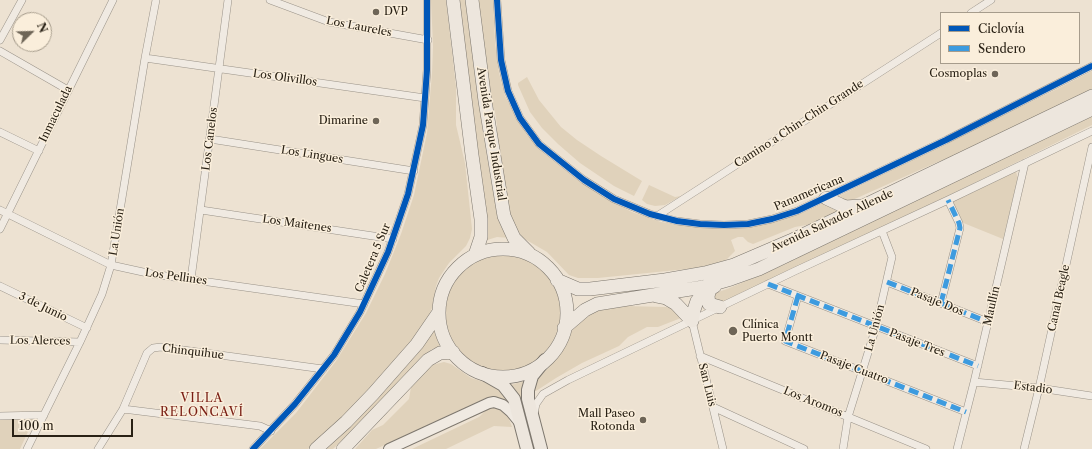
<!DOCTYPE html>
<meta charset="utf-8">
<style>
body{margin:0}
#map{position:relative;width:1092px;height:449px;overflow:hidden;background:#ede2d2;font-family:"Libre Caslon Text",serif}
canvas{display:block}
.legend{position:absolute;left:940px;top:12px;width:140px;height:52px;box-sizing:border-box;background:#faeedb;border:1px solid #a69c8c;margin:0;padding:5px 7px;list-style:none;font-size:12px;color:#292115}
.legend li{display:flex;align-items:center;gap:8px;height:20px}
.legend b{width:20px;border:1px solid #a69c8c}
.north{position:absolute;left:12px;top:12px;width:40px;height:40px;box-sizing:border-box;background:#faeedb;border:1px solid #a69c8c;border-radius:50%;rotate:67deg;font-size:11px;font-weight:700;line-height:16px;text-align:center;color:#292115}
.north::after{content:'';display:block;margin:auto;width:14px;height:18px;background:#6e6557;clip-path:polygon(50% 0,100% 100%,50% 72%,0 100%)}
.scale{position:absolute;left:12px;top:419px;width:121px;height:18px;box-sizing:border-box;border:2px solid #292115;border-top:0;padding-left:5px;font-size:12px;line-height:14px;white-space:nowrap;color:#292115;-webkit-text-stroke:3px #faeedb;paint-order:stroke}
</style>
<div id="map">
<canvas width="1092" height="449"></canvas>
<ul class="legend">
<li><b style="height:5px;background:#0057b8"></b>Ciclovía</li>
<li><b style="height:5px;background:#3d9bdf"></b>Sendero</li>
</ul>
<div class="north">N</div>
<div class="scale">100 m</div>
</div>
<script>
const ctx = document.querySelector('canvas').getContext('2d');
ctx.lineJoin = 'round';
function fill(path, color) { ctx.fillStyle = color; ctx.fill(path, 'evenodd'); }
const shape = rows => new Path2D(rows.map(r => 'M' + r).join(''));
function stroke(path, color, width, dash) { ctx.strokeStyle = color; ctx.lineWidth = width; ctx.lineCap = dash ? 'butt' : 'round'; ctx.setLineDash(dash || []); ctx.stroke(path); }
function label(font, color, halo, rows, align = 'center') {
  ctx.font = font + ' "Libre Caslon Text",serif'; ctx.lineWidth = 3; ctx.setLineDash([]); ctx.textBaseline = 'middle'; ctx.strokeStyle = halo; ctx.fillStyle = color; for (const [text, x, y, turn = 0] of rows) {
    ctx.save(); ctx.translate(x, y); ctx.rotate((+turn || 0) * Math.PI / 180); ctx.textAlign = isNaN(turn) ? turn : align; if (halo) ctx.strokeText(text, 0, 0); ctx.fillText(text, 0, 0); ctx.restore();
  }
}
fill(shape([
 [431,0,446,0,456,87,456,125,465,163,472,229,470,238,466,246,449,263,439,278,436,286,432,308,426,323,375,385,324,436,308,449,260,449,296,413,336,361,366,313,385,274,401,234,414,195,427,133,432,73,433,46],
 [458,0,467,0,483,133,490,174,497,207,510,238,497,237,484,241],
 [476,0,493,0,495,43,499,73,505,96,519,122,528,136,545,154,578,180,605,198,632,212,661,222,703,228,723,229,743,228,766,224,802,213,824,203,841,210,812,224,795,227,753,244,748,242,743,237,738,237,731,240,735,251,726,260,714,265,697,268,598,278,578,278,569,275,547,252,523,238,511,221,497,149,497,125,495,112,488,95],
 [1092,71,1092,89,953,156,933,164,848,202,837,197,1061,87],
 [527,77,539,100,561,127,577,140,601,156,642,181,634,196,614,186,580,163,558,144,542,128,530,112,518,85,518,83],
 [1092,115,1092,125,948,196,718,304,710,297,715,293,727,289,786,264,796,258],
 [1013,172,1016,172,1018,178,1003,239,961,222,952,202],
 [649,185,675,197,681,196,665,205,655,206,647,204,642,200],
 '444 312a59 59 0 1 1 118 0a59 59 0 1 1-118 0Z',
 [625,306,666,307,672,308,681,318,658,327,647,327,628,337,619,346,582,363,556,378,536,391,534,391,536,381,559,356,568,341,571,332,575,327,585,317,601,309],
 [433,328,440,347,432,349,421,358,361,422,333,449,323,449],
 [444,362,451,364,471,378,494,385,501,389,513,409,504,400,500,398,491,397,486,398,376,449,355,449,372,430,383,425,409,399,411,387,432,365],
 [525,381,535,449,510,385],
 [491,406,500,408,507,413,512,427,494,426,446,449,412,449,479,417,488,408],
 [0,419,32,419,33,421,20,449,0,449]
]), '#e0d2bb');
const street = shape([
 [270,0,329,22,428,40],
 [497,0,501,60,508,91,520,118,539,144,584,180,614,199,650,214,677,221,700,224,724,225,748,224,772,219,797,211,946,140,1092,66],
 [971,13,991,0],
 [0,40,22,0],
 [0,51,68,90],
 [145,58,425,98],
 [0,132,39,151],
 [210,139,414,171],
 [0,210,111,265,152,274,364,304],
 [201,210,393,239],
 [657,216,941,33],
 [0,229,113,0],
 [191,279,228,0],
 [887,282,988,322],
 [768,284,978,366],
 [0,286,87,328],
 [798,296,785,341,966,412],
 [941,303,960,228,959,223,948,200],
 [692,321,723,449],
 [0,340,80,342],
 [700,356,926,449],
 [974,382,1039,388,1092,396],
 [713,407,804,449],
 [123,409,260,426,271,431],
 [534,414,536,404,543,394,568,380,795,271,948,200,1092,131],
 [0,416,44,415],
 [27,449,80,342,102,294,111,265,145,58,156,0],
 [98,449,123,409,147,353,153,348,161,347,323,369],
 [253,449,295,404,334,355,360,312,388,252,408,194,423,125,427,70,427,0],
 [843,449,848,417,876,327,892,257,882,231],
 [957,449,974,382,1025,163],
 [1024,449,1039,388,1092,147]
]);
const secondary = shape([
 [389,449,489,403,494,402,503,405,511,412,520,423]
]);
const primary = shape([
 [482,373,503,385,514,399,527,449],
 [541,449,528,399,528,390,532,376,545,360]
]);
const highway = shape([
 [453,0,472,155,481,219,481,237,475,255],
 [472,0,485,101,504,216,514,238,529,253],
 [826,198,841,205,846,207,860,206],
 '439 313a64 64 0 1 1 128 0a64 64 0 1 1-128 0Z',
 [557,280,578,289,590,289,665,280,705,273,734,265,790,241,1092,96],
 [710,289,708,296,709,304,720,307],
 [656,296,666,298,676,304,692,321],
 [692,321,694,310,697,301,704,293,715,286],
 [564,328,585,310,597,304,703,287,731,279,759,269,1092,109],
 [316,449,346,422,373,394,417,344,439,312],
 [343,449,428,360,440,353,453,352]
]);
stroke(street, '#999288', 8);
stroke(secondary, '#7d776e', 12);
stroke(primary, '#7d776e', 14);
stroke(highway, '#7d776e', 14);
stroke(street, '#f0eae2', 7);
stroke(secondary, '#f0eae2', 10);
stroke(primary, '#ede6dd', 12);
stroke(highway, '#ede6dd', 13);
stroke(shape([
 [887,282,988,322],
 [768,284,978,366],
 [798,296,785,341,966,412],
 [941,303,960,228,959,223,948,200]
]), '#3d9bdf', 5, [10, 5]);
stroke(shape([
 [497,0,501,60,508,91,520,118,539,144,584,180,614,199,650,214,677,221,700,224,724,225,748,224,772,219,797,211,946,140,1092,66],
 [253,449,295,404,334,355,360,312,388,252,408,194,423,125,427,70,427,0]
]), '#0057b8', 6);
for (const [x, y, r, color] of [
 [376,12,4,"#6e6557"],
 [995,74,4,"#6e6557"],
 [376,121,4,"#6e6557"],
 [733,331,5,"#6e6557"],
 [643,420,4,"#6e6557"]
]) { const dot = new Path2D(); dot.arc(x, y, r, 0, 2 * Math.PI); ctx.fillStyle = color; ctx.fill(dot); stroke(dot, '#faeedb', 1.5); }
label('11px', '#292115', '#faeedb', [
 ["DVP",384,12,"left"],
 ["Cosmoplas",987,74],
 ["Dimarine",368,121],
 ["Clínica",742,325,"left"],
 ["Puerto Montt",742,338,"left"],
 ["Mall Paseo",635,414],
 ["Rotonda",635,427]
], 'right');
label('11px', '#292115', '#faeedb', [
 ["Los Laureles",359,27,11],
 ["Los Olivillos",285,78,8],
 ["Inmaculada",56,114,-64],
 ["Camino a Chin-Chin Grande",799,124,-33],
 ["Avenida Parque Industrial",491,134,81],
 ["Los Canelos",210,139,-83],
 ["Los Lingues",312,155,9],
 ["Panamericana",809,193,-23],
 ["Avenida Salvador Allende",832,221,-25],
 ["Los Maitenes",297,224,8],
 ["La Unión",117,232,-81],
 ["Caletera 5 Sur",373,258,-67],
 ["Los Pellines",176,277,8],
 ["Canal Beagle",1059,298,-78],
 ["Pasaje Dos",937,302,22],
 ["Maullín",992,306,-77],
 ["3 de Junio",43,307,26],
 ["La Unión",875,328,-75],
 ["Los Alerces",40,341,1],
 ["Pasaje Tres",917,343,21],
 ["Chinquihue",193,352,7],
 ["Pasaje Cuatro",854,368,21],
 ["San Luis",707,385,76],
 ["Estadio",1033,388,7],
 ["Los Aromos",813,402,22]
]);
ctx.letterSpacing = '1px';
label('12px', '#7a1f14', '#faeedb', [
 ["VILLA",202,399],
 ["RELONCAVÍ",202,413]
]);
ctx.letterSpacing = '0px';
</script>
